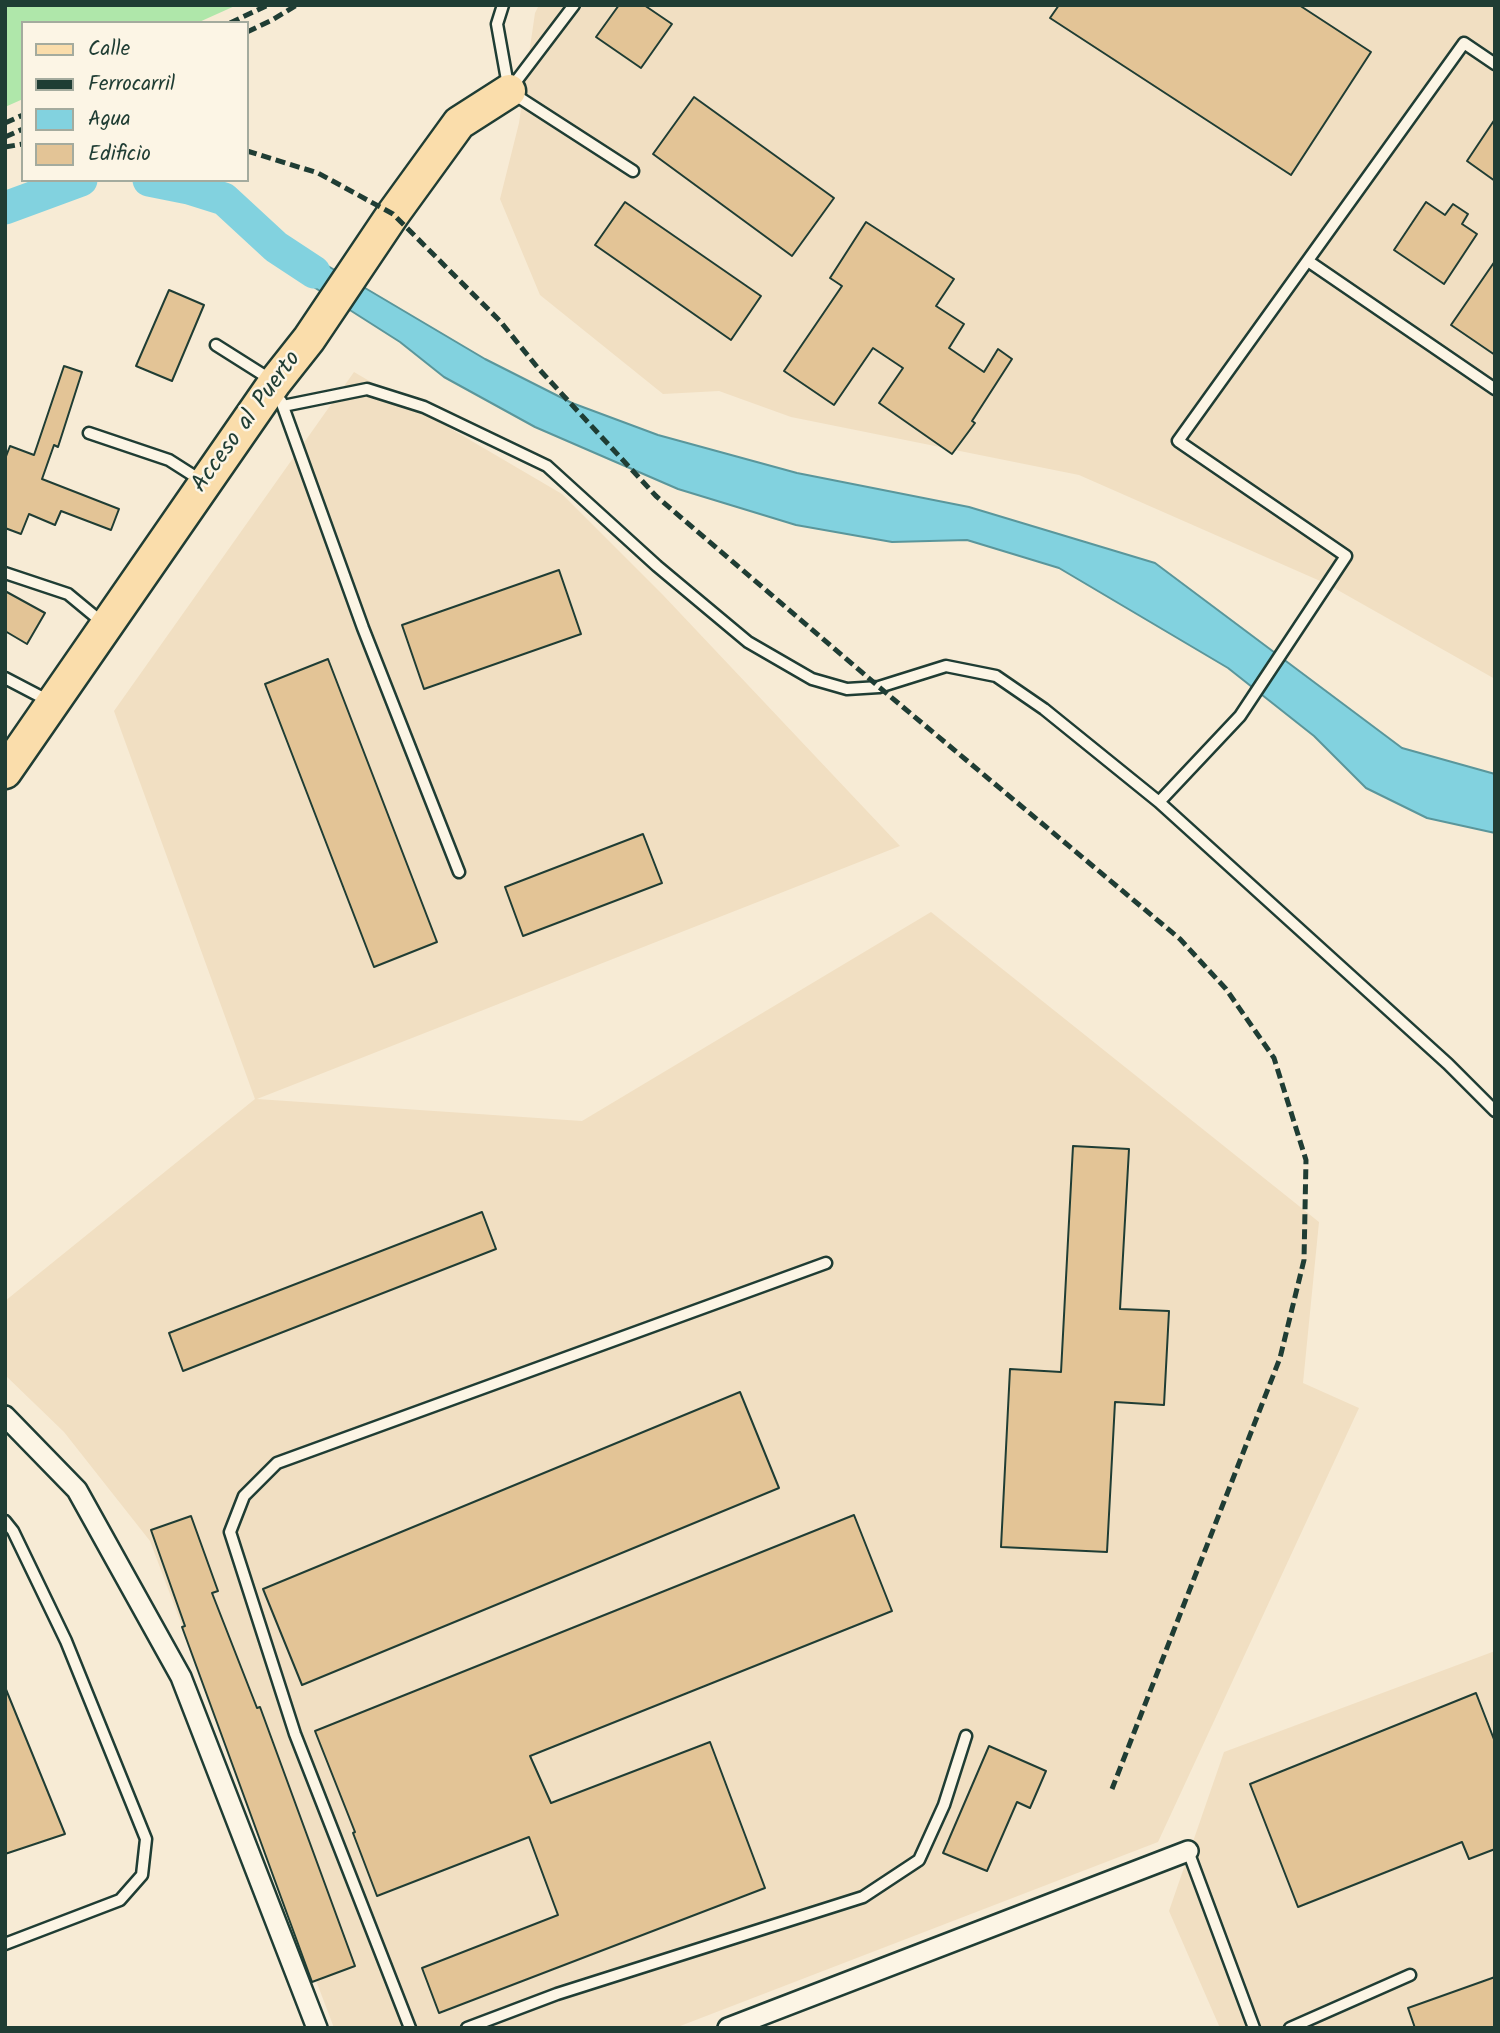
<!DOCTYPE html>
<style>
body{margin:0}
#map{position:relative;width:1500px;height:2033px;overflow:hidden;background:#f7ebd5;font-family:Kalam,sans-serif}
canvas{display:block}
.frame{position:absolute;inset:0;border:7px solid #1f3d34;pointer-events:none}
.legend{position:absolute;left:21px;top:21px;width:228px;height:161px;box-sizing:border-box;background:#fcf5e5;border:2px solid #a4ab9e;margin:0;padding:9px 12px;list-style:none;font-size:21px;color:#1f3d34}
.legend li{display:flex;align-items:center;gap:14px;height:35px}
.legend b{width:35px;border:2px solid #a4ab9e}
</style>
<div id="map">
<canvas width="1500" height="2033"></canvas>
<div class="frame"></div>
<ul class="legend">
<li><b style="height:9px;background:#faddab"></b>Calle</li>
<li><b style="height:9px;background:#1f3d34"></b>Ferrocarril</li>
<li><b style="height:19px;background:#82d2df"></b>Agua</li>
<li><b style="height:19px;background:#e3c496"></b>Edificio</li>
</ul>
</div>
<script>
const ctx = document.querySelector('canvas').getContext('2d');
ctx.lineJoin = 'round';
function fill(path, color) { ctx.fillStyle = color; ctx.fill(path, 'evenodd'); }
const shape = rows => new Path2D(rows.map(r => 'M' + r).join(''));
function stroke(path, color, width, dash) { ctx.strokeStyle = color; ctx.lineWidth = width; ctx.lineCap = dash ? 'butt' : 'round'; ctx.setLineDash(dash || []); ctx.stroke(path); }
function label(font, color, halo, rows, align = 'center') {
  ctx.font = font + ' Kalam,sans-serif'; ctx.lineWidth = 5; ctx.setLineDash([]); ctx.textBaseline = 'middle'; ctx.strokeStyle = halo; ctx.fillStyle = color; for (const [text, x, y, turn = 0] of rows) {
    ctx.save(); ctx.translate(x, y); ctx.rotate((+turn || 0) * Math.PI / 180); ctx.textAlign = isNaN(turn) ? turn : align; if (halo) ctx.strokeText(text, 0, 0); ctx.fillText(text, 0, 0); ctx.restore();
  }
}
fill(shape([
 [539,5,1495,5,1495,679,1327,584,1079,475,791,417,719,391,663,394,540,295,500,199,519,123,535,13],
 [354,372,562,494,663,595,900,846,257,1099,582,1121,931,912,1319,1222,1303,1383,1359,1408,1158,1842,675,2028,334,2028,150,1541,64,1432,5,1375,5,1301,255,1099,114,711],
 [1495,1651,1495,2028,1220,2028,1169,1911,1224,1752]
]), '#f1dfc2');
fill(shape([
 [5,5,237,5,197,23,23,23,23,99,5,107]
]), '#afe7aa');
const water = shape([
 [276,247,311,256,485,359,572,403,658,435,797,473,969,507,1155,563,1402,748,1495,774,1495,833,1427,818,1366,788,1314,736,1228,668,1059,568,967,540,892,542,796,525,678,489,535,427,444,377,400,342,298,277,276,247]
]);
fill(water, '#82d2df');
stroke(water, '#5a969b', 2);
stroke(shape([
 [149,180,189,188,224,199,276,247,314,272],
 [5,208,81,180]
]), '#82d2df', 33);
const building = shape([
 [619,5,644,5,672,24,641,68,596,37,619,5],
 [1059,5,1299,5,1371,52,1291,175,1050,18,1059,5],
 [694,97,834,198,792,256,653,154,694,97],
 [1495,119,1495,181,1467,161,1495,119],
 [625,202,761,296,731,340,595,245,625,202],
 [1426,202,1445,215,1453,204,1468,214,1462,224,1477,234,1444,284,1394,250,1426,202],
 [866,222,954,279,936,306,964,324,949,348,984,372,998,349,1012,359,972,421,975,423,952,454,879,403,903,368,873,348,834,405,784,371,842,286,830,278,866,222],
 [1495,261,1495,355,1451,325,1495,261],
 [169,290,204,305,172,381,136,366,169,290],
 [64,366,82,372,58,447,54,445,42,479,119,509,111,530,61,511,55,525,29,514,21,534,5,528,5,459,10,446,34,455,64,366],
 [559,570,581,634,424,689,402,625,559,570],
 [5,591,45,613,27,644,5,631,5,591],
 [328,659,437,942,374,967,265,684,328,659],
 [643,834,662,883,523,936,505,887,643,834],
 [1073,1146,1129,1149,1120,1309,1169,1311,1164,1405,1115,1402,1107,1552,1001,1547,1010,1369,1061,1372,1073,1146],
 [482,1212,496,1249,183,1371,169,1333,482,1212],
 [740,1392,779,1488,302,1685,263,1589,740,1392],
 [854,1515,892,1611,530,1756,551,1803,710,1742,765,1888,439,2013,422,1968,558,1915,529,1837,377,1896,353,1833,355,1832,315,1731,854,1515],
 [191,1516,218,1591,212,1593,257,1708,260,1707,355,1966,312,1982,182,1627,185,1626,151,1530,191,1516],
 [5,1687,65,1834,5,1854,5,1687],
 [1476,1693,1495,1742,1495,1849,1469,1859,1462,1842,1298,1907,1250,1784,1476,1693],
 [989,1746,1046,1771,1030,1808,1017,1802,987,1871,943,1853,989,1746],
 [1495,1977,1495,2028,1415,2028,1408,2008,1495,1977]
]);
fill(building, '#e3c496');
stroke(building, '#1f3d34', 2);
const lane = shape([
 [503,5,497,24,509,91,633,171],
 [1495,64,1464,43,1178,441,1346,556,1240,716,1159,802,1448,1064,1495,1111],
 [511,88,574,5],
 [1308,261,1495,389],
 [216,345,273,381],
 [281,401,363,628,459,872],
 [283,406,367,389,424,407,547,466,657,566,748,642,812,679,847,689,879,687,946,666,996,676,1044,709,1159,802],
 [89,433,169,460,202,481],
 [5,573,68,594,103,623],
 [5,678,49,701],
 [5,1521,13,1531,66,1641,146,1839,142,1875,120,1900,5,1944],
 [1188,1851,1254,2028],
 [410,2028,295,1734,230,1532,244,1496,277,1463,826,1263],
 [467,2028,557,1994,863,1897,919,1860,944,1805,966,1736],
 [1290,2028,1410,1975]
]);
const street = shape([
 [5,1416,77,1490,181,1677,317,2028],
 [728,2028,1188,1851]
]);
const primary = shape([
 [5,772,275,382,309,339,393,214,459,123,509,91]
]);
stroke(lane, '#1f3d34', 15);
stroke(street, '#1f3d34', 24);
stroke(primary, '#1f3d34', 37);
stroke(lane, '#fcf5e5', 10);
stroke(street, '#fcf5e5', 19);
stroke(primary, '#faddab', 32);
stroke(shape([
 [230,23,268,5],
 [247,32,272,20,297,5],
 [5,123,23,115],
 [5,137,23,129],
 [5,147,23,144],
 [247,151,318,173,393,214,500,321,538,368,656,496,879,687,1180,939,1226,989,1274,1058,1306,1160,1304,1260,1280,1358,1112,1789]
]), '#1f3d34', 5, [10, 5]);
label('24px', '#1f3d34', '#fcf5e5', [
 ["Acceso al Puerto",248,423,-54]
]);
</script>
